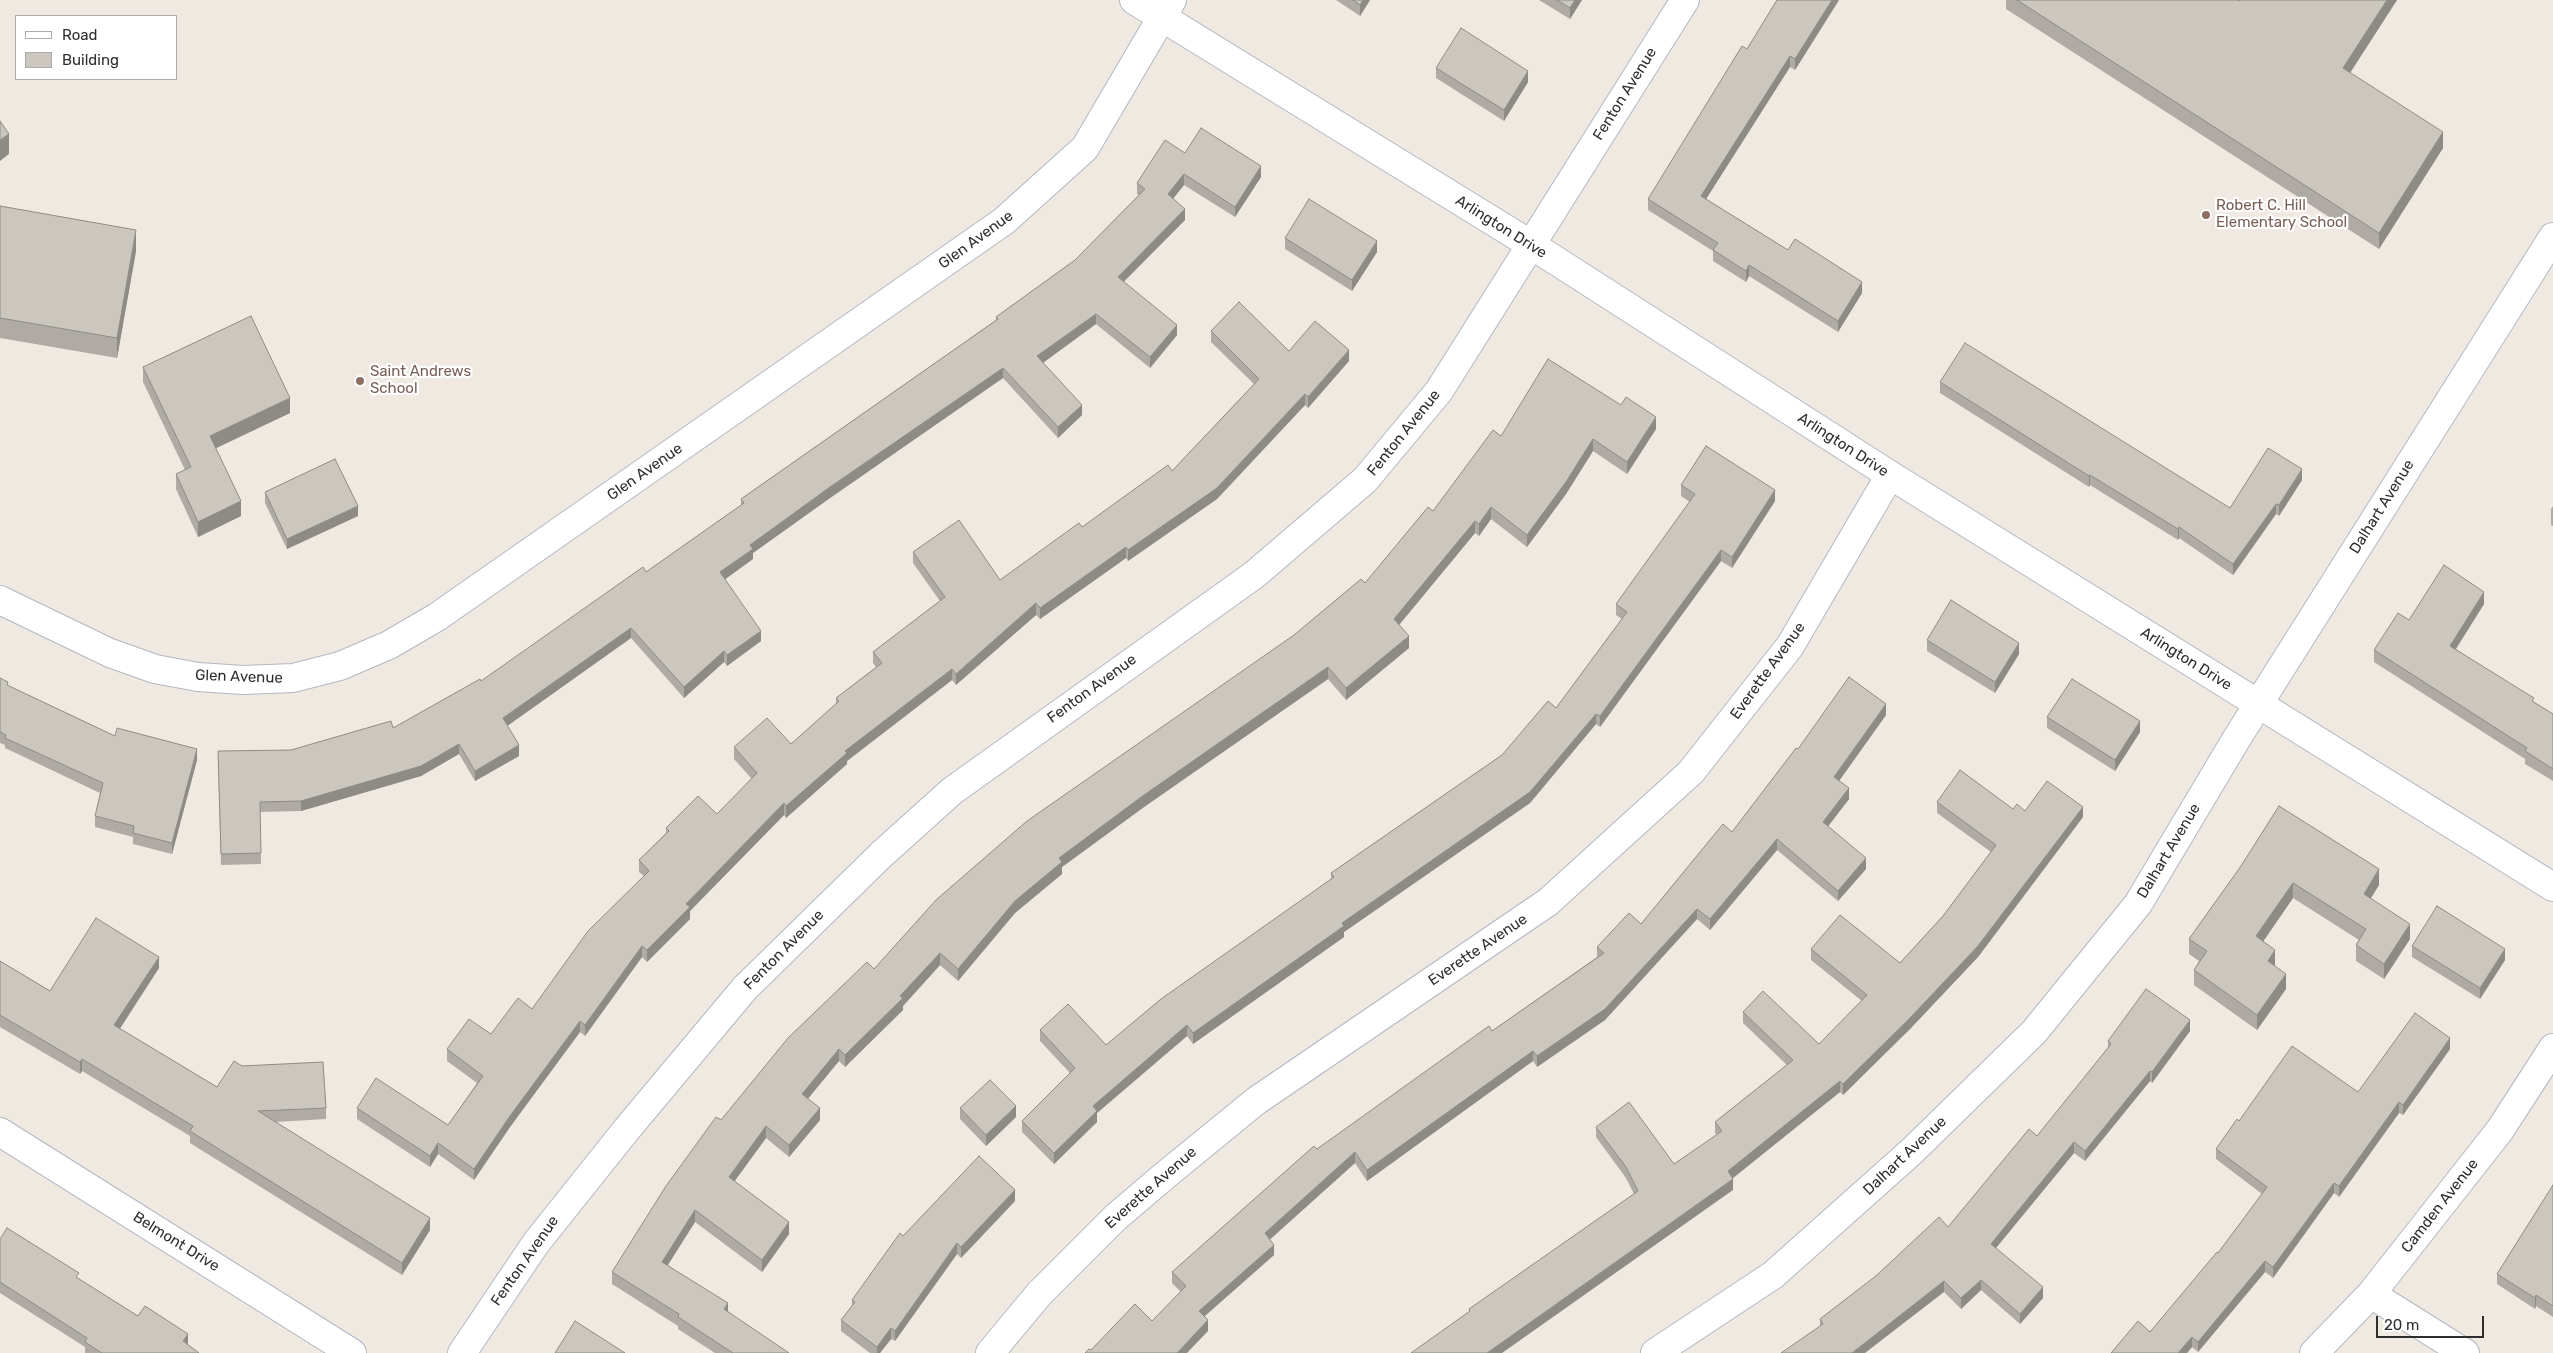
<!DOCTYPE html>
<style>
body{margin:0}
#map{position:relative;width:2553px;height:1353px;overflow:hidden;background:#efe9e1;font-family:Rubik,sans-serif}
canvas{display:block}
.legend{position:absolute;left:15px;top:15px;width:162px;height:65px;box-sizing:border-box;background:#fff;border:1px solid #ababab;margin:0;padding:6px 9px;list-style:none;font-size:15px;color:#2e2e2e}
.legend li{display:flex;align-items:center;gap:10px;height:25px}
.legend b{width:25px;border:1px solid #ababab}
.scale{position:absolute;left:2376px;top:1316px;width:108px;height:22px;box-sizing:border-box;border:2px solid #2e2e2e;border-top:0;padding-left:6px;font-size:15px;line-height:18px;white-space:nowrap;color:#2e2e2e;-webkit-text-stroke:4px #fff;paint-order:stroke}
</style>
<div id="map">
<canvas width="2553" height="1353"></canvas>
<ul class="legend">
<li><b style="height:6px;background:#fff"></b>Road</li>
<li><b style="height:14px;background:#cbc7bf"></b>Building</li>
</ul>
<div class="scale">20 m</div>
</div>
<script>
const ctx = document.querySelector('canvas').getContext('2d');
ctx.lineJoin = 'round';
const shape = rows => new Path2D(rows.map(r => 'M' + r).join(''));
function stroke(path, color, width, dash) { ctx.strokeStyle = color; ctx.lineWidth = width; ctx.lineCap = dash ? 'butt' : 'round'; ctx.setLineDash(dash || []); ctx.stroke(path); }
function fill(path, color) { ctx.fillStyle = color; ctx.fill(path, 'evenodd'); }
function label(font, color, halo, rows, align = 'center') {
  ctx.font = font + ' Rubik,sans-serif'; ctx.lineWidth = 4.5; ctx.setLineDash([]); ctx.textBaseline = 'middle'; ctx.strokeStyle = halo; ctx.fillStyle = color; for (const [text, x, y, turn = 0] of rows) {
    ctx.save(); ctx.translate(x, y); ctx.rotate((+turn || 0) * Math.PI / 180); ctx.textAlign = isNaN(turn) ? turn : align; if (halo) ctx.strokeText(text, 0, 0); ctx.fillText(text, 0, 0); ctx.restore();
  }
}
const minor = shape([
 [1134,0,1530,244,1890,475,2553,887],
 [0,600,110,653,155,669,198,677,243,680,293,678,340,666,389,645,437,617,1004,221,1085,148,1172,0],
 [0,1132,352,1353],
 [2371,1294,2465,1353],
 [462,1353,536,1243,627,1129,745,988,882,854,952,791,1254,575,1365,480,1439,391,1685,0],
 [990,1353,1039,1294,1115,1218,1163,1177,1256,1101,1548,902,1691,772,1790,646,1890,475],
 [1655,1353,1773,1275,1911,1152,2034,1032,2138,904,2237,738,2553,237],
 [2314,1353,2371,1294,2500,1130,2553,1048]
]);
stroke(minor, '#b4b7c1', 30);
stroke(minor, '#fff', 28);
fill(shape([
 [1336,0,1370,0,1360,16],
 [1539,0,1582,0,1570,19],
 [1839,0,1795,70,1790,67,1706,199,1788,250,1862,293,1838,332,1749,276,1746,282,1713,261,1713,251,1648,210,1648,199],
 [2006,0,2237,0,2239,1,2240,0,2397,0,2350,72,2443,148,2379,249,2006,9],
 [1436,68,1528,82,1504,121,1436,78],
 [1185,153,1261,177,1235,217,1184,185,1173,199,1185,220,1124,282,1177,335,1150,368,1096,324,1043,363,1082,415,1058,438,1003,378,830,498,753,553,753,559,725,579,761,641,727,666,724,662,684,698,631,638,507,726,519,756,475,781,459,754,421,776,301,811,260,812,261,864,221,865,218,761,291,750,393,728,481,681,646,572,741,505,741,499,996,320,996,317,1075,260,1139,195,1137,194,1137,183],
 [0,206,136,251,117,358,0,338],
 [1285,238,1377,252,1352,291,1285,249],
 [1211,331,1289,351,1349,361,1308,408,1305,405,1217,499,1128,561,1126,558,1040,619,1036,615,956,685,952,680,847,761,847,764,786,818,784,815,690,911,690,919,647,962,642,957,585,1036,580,1032,510,1127,474,1180,438,1154,430,1167,357,1119,357,1108,448,1125,477,1083,447,1061,447,1049,491,1034,532,1009,644,876,639,872,639,860,666,833,666,828,717,814,752,779,734,759,734,747,791,744,836,704,836,698,876,667,873,663,873,652,940,601,913,563,913,552,1000,580,1082,527,1172,471,1254,384,1211,342],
 [143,367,290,413,216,448,241,516,198,537,176,489,176,474,185,470,143,382],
 [1940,382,2230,508,2302,480,2279,516,2276,514,2233,575,2179,538,2178,540,2090,485,2089,487,1940,393],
 [1656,429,1627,474,1593,451,1566,494,1527,547,1491,519,1479,536,1475,533,1399,625,1409,648,1346,700,1328,679,1144,807,1062,867,1062,874,1015,913,958,981,940,965,903,1006,903,1010,845,1067,839,1061,808,1098,820,1120,789,1157,766,1138,734,1181,789,1234,762,1272,695,1222,668,1265,728,1312,789,1353,715,1353,678,1329,678,1326,612,1284,612,1272,721,1120,874,969,1294,635,1365,583,1433,511,1501,436],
 [1681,485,1775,501,1732,568,1721,561,1600,727,1596,724,1530,803,1344,932,1344,937,1193,1044,1187,1036,1097,1113,1097,1122,1054,1164,1022,1132,1022,1121,1070,1073,1040,1041,1040,1030,1106,1045,1331,879,1331,873,1502,755,1556,708,1622,619,1616,615,1616,604,1690,502,1681,496],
 [265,492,358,516,287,549,265,503],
 [2553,506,2553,526,2551,525,2551,509],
 [2484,604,2456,649,2534,702,2553,714,2553,781,2525,764,2525,759,2374,662,2374,650,2409,620],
 [1927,640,2019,654,1995,693,1927,651],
 [0,678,8,686,115,736,197,760,172,854,133,844,133,837,95,827,95,816,100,793,5,748,5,745,0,743],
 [1886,715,1839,781,1849,799,1828,826,1866,869,1838,901,1777,850,1710,930,1697,919,1605,1020,1537,1067,1533,1061,1367,1181,1355,1163,1270,1239,1274,1255,1205,1316,1208,1331,1091,1350,1152,1321,1181,1292,1172,1283,1172,1272,1317,1149,1492,1031,1597,957,1597,947,1641,924,1732,832,1798,749],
 [2047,717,2140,732,2115,771,2047,728],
 [1937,802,2013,809,2083,817,1978,957,1910,1029,1843,1095,1840,1092,1733,1178,1733,1190,1469,1313,1469,1309,1634,1194,1626,1178,1596,1137,1596,1127,1674,1164,1717,1135,1715,1133,1715,1122,1787,1065,1743,1023,1743,1012,1819,1044,1862,1001,1811,960,1811,949,1900,963,1943,916,1991,852,1937,813],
 [2241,866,2379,885,2371,898,2410,939,2384,979,2356,961,2356,945,2359,940,2293,898,2263,941,2286,989,2257,1030,2194,985,2194,970,2199,961,2189,954,2189,939],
 [2412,946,2505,960,2480,999,2412,957],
 [0,961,50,991,159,968,120,1029,217,1087,242,1066,326,1108,326,1119,276,1122,430,1230,402,1275,190,1143,190,1136,82,1071,80,1074,0,1027],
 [2190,1031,2152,1083,2150,1081,2085,1161,2074,1153,1996,1248,2043,1298,2020,1324,1981,1290,1961,1309,1944,1292,1820,1326,1820,1319,1948,1227,2037,1136,2108,1048,2108,1041],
 [2450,1049,2403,1115,2399,1113,2339,1197,2334,1193,2273,1278,2265,1272,2198,1352,2192,1347,2187,1353,2111,1353,2150,1332,2218,1253,2262,1194,2216,1159,2216,1149,2239,1121,2358,1092],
 [960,1108,1016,1117,986,1146,960,1119],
 [2553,1185,2553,1317,2536,1306,2535,1309,2497,1284,2497,1274],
 [1015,1201,961,1258,957,1254,895,1341,891,1339,880,1353,870,1353,841,1331,841,1320,852,1306,852,1300,903,1236],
 [0,1239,79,1279,138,1316,188,1345,199,1353,85,1353,85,1347,0,1293]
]), '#afaba4');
fill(shape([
 [1363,0,1370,0,1360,16,1360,5],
 [1575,0,1582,0,1570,19,1570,8],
 [1832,0,1839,0,1795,70,1795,59],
 [2387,0,2397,0,2343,84,2343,68],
 [1790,56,1790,67,1701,207,1701,196],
 [1528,71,1528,82,1504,121,1504,110],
 [2443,132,2443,148,2379,249,2379,233],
 [9,134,9,154,0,161,0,140],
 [1261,166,1261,177,1235,217,1235,207],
 [1184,174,1184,185,1168,205,1168,194],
 [1185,209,1185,220,1118,287,1118,277],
 [136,230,136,251,117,358,117,338],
 [1377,241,1377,252,1352,291,1352,280],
 [1749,265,1749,276,1746,282,1746,271],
 [1862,282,1862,293,1838,332,1838,321],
 [1096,314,1096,324,1037,367,1037,356],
 [1177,325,1177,335,1150,368,1150,357],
 [1349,350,1349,361,1308,408,1308,397],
 [1003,368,1003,378,830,498,753,553,753,559,720,583,720,572,750,545,830,487],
 [1305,394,1305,405,1217,499,1128,561,1128,550],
 [290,398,290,413,210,451,210,436],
 [1082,405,1082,415,1058,438,1058,427],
 [1656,417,1656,429,1627,474,1627,462],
 [1593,439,1593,451,1566,494,1527,547,1527,535],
 [2302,469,2302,480,2279,516,2279,505],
 [2090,475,2090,485,2089,487,2089,476],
 [1775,490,1775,501,1732,568,1732,557],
 [241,501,241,516,198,537,198,522],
 [2276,504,2276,514,2233,575,2233,564],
 [358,506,358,516,287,549,287,539],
 [1491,507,1491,519,1479,536,1479,524],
 [1475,521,1475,533,1394,631,1394,619],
 [2179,527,2179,538,2178,540,2178,529],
 [1126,547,1126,558,1040,619,1040,608],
 [1721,550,1721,561,1600,727,1600,716],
 [2484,592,2484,604,2450,658,2450,646],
 [1036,603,1036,615,956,685,956,674],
 [631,628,631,638,503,729,503,718],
 [761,631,761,641,727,666,727,655],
 [1409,636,1409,648,1346,700,1346,688],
 [2019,643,2019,654,1995,693,1995,682],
 [724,651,724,662,684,698,684,687],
 [1328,667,1328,679,1144,807,1062,867,1062,874,1015,913,958,981,958,969,1015,901,1059,858,1144,795],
 [952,669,952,680,847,761,847,764,786,818,786,806,845,751],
 [1886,704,1886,715,1834,788,1834,777],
 [1596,714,1596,724,1530,803,1344,932,1344,937,1193,1044,1193,1033,1342,923],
 [2140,721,2140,732,2115,771,2115,760],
 [459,744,459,754,421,776,301,811,301,801],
 [519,745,519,756,475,781,475,771],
 [197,749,197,760,172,854,172,843],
 [1849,788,1849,799,1823,833,1823,822],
 [784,803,784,815,690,911,690,919,647,962,647,950,686,904],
 [2083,807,2083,817,1978,957,1910,1029,1843,1095,1843,1084],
 [1777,839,1777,850,1710,930,1710,919],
 [1866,858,1866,869,1838,901,1838,891],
 [2379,869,2379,885,2364,909,2364,894],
 [2293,883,2293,898,2256,952,2256,936],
 [1697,909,1697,919,1605,1020,1537,1067,1537,1056],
 [2410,924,2410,939,2384,979,2384,964],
 [642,946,642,957,585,1036,585,1025],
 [2505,949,2505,960,2480,999,2480,988],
 [2275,950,2275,965,2268,976,2268,961],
 [940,953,940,965,903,1006,903,1010,845,1067,845,1055,900,996],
 [159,957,159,968,114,1037,114,1025],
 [2286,974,2286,989,2257,1030,2257,1015],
 [2190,1020,2190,1031,2152,1083,2152,1072],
 [580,1021,580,1032,510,1127,474,1180,474,1169,510,1116],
 [1187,1025,1187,1036,1097,1113,1097,1122,1054,1164,1054,1153,1093,1106],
 [2450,1038,2450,1049,2403,1115,2403,1105],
 [839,1049,839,1061,802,1106,802,1094],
 [1533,1051,1533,1061,1367,1181,1367,1170],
 [82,1059,82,1071,80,1074,80,1062],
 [2150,1071,2150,1081,2085,1161,2085,1151],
 [1840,1081,1840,1092,1728,1182,1728,1171],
 [2399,1102,2399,1113,2339,1197,2339,1186],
 [1016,1106,1016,1117,986,1146,986,1135],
 [820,1108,820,1120,789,1157,789,1145],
 [766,1126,766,1138,729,1189,729,1177],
 [2074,1142,2074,1153,1991,1254,1991,1244],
 [438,1143,438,1154,430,1167,430,1156],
 [1355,1152,1355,1163,1265,1244,1265,1233],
 [1733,1179,1733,1190,1502,1353,1487,1353],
 [2334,1183,2334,1193,2273,1278,2273,1267],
 [1015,1190,1015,1201,961,1258,961,1247],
 [695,1210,695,1222,662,1274,662,1262],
 [430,1218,430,1230,402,1275,402,1263],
 [789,1222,789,1234,762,1272,762,1260],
 [957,1243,957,1254,895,1341,895,1331],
 [1274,1245,1274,1255,1199,1321,1199,1311],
 [2265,1261,2265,1272,2198,1352,2198,1342],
 [1981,1280,1981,1290,1961,1309,1961,1298],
 [1944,1281,1944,1292,1865,1353,1852,1353],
 [2043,1287,2043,1298,2020,1324,2020,1314],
 [2536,1295,2536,1306,2535,1309,2535,1298],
 [728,1303,728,1315,724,1309],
 [1208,1320,1208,1331,1187,1353,1177,1353],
 [891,1328,891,1339,880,1353,877,1353,877,1347],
 [188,1334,188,1344,183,1341],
 [2192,1337,2192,1347,2187,1353,2178,1353]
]), '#8e8b86');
const building = shape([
 [1353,0,1363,0,1360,5,1353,0],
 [1557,0,1575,0,1570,8,1557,0],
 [1777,0,1832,0,1795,59,1790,56,1701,196,1788,250,1795,239,1862,282,1838,321,1749,265,1746,271,1713,250,1718,243,1648,199,1742,46,1747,49,1777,0],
 [2017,0,2237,0,2239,1,2240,0,2387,0,2343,68,2443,132,2379,233,2017,0],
 [1461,28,1528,71,1504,110,1436,68,1461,28],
 [0,121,9,134,0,140,0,121],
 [1201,128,1261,166,1235,207,1184,174,1168,194,1185,209,1118,277,1177,325,1150,357,1096,314,1037,356,1082,405,1058,427,1003,368,830,487,750,545,753,549,720,572,761,631,727,655,724,651,684,687,631,628,503,718,519,745,475,771,459,744,421,766,301,801,260,802,261,853,221,854,218,751,291,750,391,721,393,728,480,679,481,681,643,567,646,572,744,503,741,499,998,319,996,317,1075,260,1145,189,1137,183,1165,140,1185,153,1201,128],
 [1309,199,1377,241,1352,280,1285,238,1309,199],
 [0,206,136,230,117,338,0,318,0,206],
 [1239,302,1289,351,1315,321,1349,350,1308,397,1305,394,1217,488,1128,550,1126,547,1040,608,1036,603,956,674,952,669,845,751,847,753,786,806,784,803,686,904,690,907,647,950,642,946,585,1025,580,1021,510,1116,474,1169,438,1143,430,1156,357,1108,376,1078,448,1125,483,1076,447,1049,469,1019,491,1034,518,998,532,1009,588,931,649,871,639,860,669,831,666,828,698,796,717,814,757,773,734,747,767,718,791,744,839,701,836,698,882,663,873,652,945,597,913,552,959,520,1000,580,1079,523,1082,527,1168,465,1172,471,1259,379,1211,331,1239,302],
 [251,316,290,398,210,436,241,501,198,522,176,474,191,467,143,367,251,316],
 [1965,343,2230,508,2268,448,2302,469,2279,505,2276,504,2233,564,2179,527,2178,529,2090,475,2089,476,1940,382,1965,343],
 [1548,359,1621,405,1626,397,1656,417,1627,462,1593,439,1566,482,1527,535,1491,507,1479,524,1475,521,1394,619,1409,636,1346,688,1328,667,1144,795,1059,858,1062,862,1015,901,958,969,940,953,900,996,903,998,845,1055,839,1049,802,1094,820,1108,789,1145,766,1126,729,1177,789,1222,762,1260,695,1210,662,1262,728,1303,724,1309,789,1353,733,1353,678,1317,679,1314,612,1272,666,1186,716,1117,721,1120,788,1038,867,962,874,969,936,900,1027,821,1294,635,1361,579,1365,583,1428,507,1433,511,1493,430,1501,436,1548,359],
 [1706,446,1775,490,1732,557,1721,550,1600,716,1596,714,1530,792,1342,923,1344,926,1193,1033,1187,1025,1093,1106,1097,1111,1054,1153,1022,1121,1075,1068,1040,1030,1068,1004,1106,1045,1161,999,1334,877,1331,873,1502,755,1548,701,1556,708,1627,612,1616,604,1695,494,1681,485,1706,446],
 [335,459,358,506,287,539,265,492,335,459],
 [2444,565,2484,592,2450,646,2534,698,2532,701,2553,714,2553,769,2525,751,2527,748,2374,650,2398,613,2409,620,2444,565],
 [1951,600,2019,643,1995,682,1927,640,1951,600],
 [1849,677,1886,704,1834,777,1849,788,1823,822,1866,858,1838,891,1777,839,1710,919,1697,909,1605,1009,1537,1056,1533,1051,1367,1170,1355,1152,1265,1233,1274,1245,1199,1311,1208,1320,1177,1353,1085,1353,1089,1349,1091,1350,1135,1304,1152,1321,1186,1286,1172,1272,1314,1146,1317,1149,1489,1026,1492,1031,1604,953,1597,947,1629,913,1641,924,1723,824,1732,832,1796,748,1798,749,1849,677],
 [0,678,8,682,7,685,115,736,117,728,197,749,172,843,133,833,134,826,95,816,103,783,5,738,6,735,0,732,0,678],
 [2072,679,2140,721,2115,760,2047,717,2072,679],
 [1960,770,2013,809,2017,804,2025,811,2047,781,2083,807,1978,946,1910,1018,1843,1084,1840,1081,1728,1171,1733,1179,1487,1353,1411,1353,1470,1311,1469,1309,1638,1191,1626,1167,1596,1127,1629,1102,1674,1164,1722,1131,1715,1122,1793,1060,1743,1012,1763,991,1819,1044,1867,995,1811,949,1840,915,1900,963,1943,916,1996,845,1937,802,1960,770],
 [2279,806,2379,869,2364,894,2410,924,2384,964,2356,945,2366,929,2293,883,2256,936,2275,950,2268,961,2286,974,2257,1015,2194,970,2207,951,2189,939,2241,866,2279,806],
 [2437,906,2505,949,2480,988,2412,946,2437,906],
 [96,918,159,957,114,1025,217,1087,234,1061,242,1066,323,1062,326,1108,258,1111,430,1218,402,1263,190,1131,193,1126,82,1059,80,1062,0,1015,0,961,50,991,96,918],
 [2146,989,2190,1020,2152,1072,2150,1071,2085,1151,2074,1142,1991,1244,2043,1287,2020,1314,1981,1280,1961,1298,1944,1281,1852,1353,1781,1353,1823,1324,1820,1319,1877,1275,1939,1217,1948,1227,2029,1129,2037,1136,2111,1044,2108,1041,2146,989],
 [2415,1013,2450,1038,2403,1105,2399,1102,2339,1186,2334,1183,2273,1267,2265,1261,2198,1342,2192,1337,2178,1353,2111,1353,2138,1321,2150,1332,2217,1252,2218,1253,2267,1187,2216,1149,2237,1119,2239,1121,2292,1046,2358,1092,2415,1013],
 [990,1080,1016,1106,986,1135,960,1108,990,1080],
 [979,1156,1015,1190,961,1247,957,1243,895,1331,891,1328,877,1347,841,1320,855,1302,852,1300,900,1233,903,1236,979,1156],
 [2553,1185,2553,1306,2536,1295,2535,1298,2497,1274,2553,1185],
 [7,1228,79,1273,76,1277,138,1316,145,1306,188,1334,183,1341,199,1353,102,1353,85,1342,87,1338,0,1282,0,1239,7,1228],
 [575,1321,625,1353,555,1353,575,1321]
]);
fill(building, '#cbc7bf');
stroke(building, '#8e8b86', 1);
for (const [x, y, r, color] of [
 [2206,215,5,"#8d6e63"],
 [360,381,5,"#8d6e63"]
]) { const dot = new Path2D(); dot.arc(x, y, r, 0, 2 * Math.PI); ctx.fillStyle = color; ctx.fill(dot); stroke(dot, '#fff', 2); }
label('15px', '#2e2e2e', '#fff', [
 ["Fenton Avenue",1625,94,-58],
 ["Arlington Drive",1501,227,32],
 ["Glen Avenue",976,240,-36],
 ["Fenton Avenue",1404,433,-51],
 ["Arlington Drive",1843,445,33],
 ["Glen Avenue",645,472,-35],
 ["Dalhart Avenue",2382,507,-58],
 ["Arlington Drive",2186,659,32],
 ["Everette Avenue",1768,671,-54],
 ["Glen Avenue",239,677,2],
 ["Fenton Avenue",1092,689,-36],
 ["Dalhart Avenue",2169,851,-59],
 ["Fenton Avenue",784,950,-45],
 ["Everette Avenue",1478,950,-34],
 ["Dalhart Avenue",1905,1156,-43],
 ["Everette Avenue",1151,1188,-41],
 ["Camden Avenue",2440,1206,-52],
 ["Belmont Drive",176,1242,32],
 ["Fenton Avenue",525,1261,-55]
]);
label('15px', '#785e54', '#fff', [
 ["Robert C. Hill",2216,206],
 ["Elementary School",2216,223],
 ["Saint Andrews",370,372],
 ["School",370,389]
], 'left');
</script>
